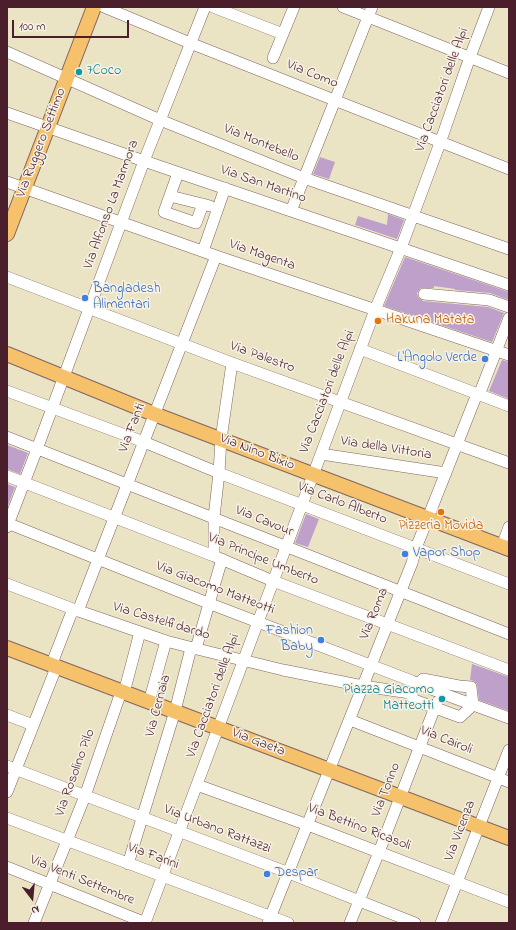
<!DOCTYPE html>
<style>
body{margin:0}
#map{position:relative;width:516px;height:930px;overflow:hidden;background:#eae4c5;font-family:"Indie Flower",sans-serif}
canvas{display:block}
.frame{position:absolute;inset:0;border:8px solid #4a1f2b;pointer-events:none}
.north{position:absolute;left:12px;top:878px;width:40px;height:40px;-webkit-text-stroke:3px #f7f3e8;paint-order:stroke;rotate:164deg;font-size:11px;font-weight:700;line-height:16px;text-align:center;color:#4a1f2b}
.north::after{content:'';display:block;margin:auto;width:14px;height:18px;background:#4a1f2b;clip-path:polygon(50% 0,100% 100%,50% 72%,0 100%)}
.scale{position:absolute;left:12px;top:20px;width:117px;height:18px;box-sizing:border-box;border:2px solid #4a1f2b;border-top:0;padding-left:5px;font-size:12px;line-height:14px;white-space:nowrap;color:#4a1f2b;-webkit-text-stroke:3px #f7f3e8;paint-order:stroke}
</style>
<div id="map">
<canvas width="516" height="930"></canvas>
<div class="frame"></div>
<div class="north">N</div>
<div class="scale">100 m</div>
</div>
<script>
const ctx = document.querySelector('canvas').getContext('2d');
ctx.lineJoin = 'round';
function fill(path, color) { ctx.fillStyle = color; ctx.fill(path, 'evenodd'); }
const shape = rows => new Path2D(rows.map(r => 'M' + r).join(''));
function stroke(path, color, width, dash) { ctx.strokeStyle = color; ctx.lineWidth = width; ctx.lineCap = dash ? 'butt' : 'round'; ctx.setLineDash(dash || []); ctx.stroke(path); }
function label(font, color, halo, rows, align = 'center') {
  ctx.font = font + ' "Indie Flower",sans-serif'; ctx.lineWidth = 3; ctx.setLineDash([]); ctx.textBaseline = 'middle'; ctx.strokeStyle = halo; ctx.fillStyle = color; for (const [text, x, y, turn = 0] of rows) {
    ctx.save(); ctx.translate(x, y); ctx.rotate((+turn || 0) * Math.PI / 180); ctx.textAlign = isNaN(turn) ? turn : align; if (halo) ctx.strokeText(text, 0, 0); ctx.fillText(text, 0, 0); ctx.restore();
  }
}
fill(shape([
 [320,157,335,162,329,179,313,174],
 [388,214,404,220,397,239,355,225,358,216,387,225],
 [405,257,509,292,509,300,490,293,455,290,455,289,434,286,434,288,421,288,417,293,418,297,423,301,488,307,504,313,492,342,384,306],
 [502,360,509,362,509,399,489,391],
 [7,445,28,453,20,474,7,469],
 [7,484,15,487,7,508],
 [306,514,319,519,308,547,295,543],
 [472,664,509,677,509,711,479,700,477,684,474,681,470,680]
]), '#bea0ca');
const minor = shape([
 [104,7,190,43,509,169],
 [213,7,283,34],
 [343,7,509,73],
 [7,52,160,120,304,178,509,249],
 [273,58,294,7],
 [7,113,144,161,509,285],
 [178,173,164,212,196,223,203,204],
 [7,182,216,256,509,355],
 [170,196,210,206],
 [291,211,372,7],
 [203,251,225,188],
 [7,277,232,363,509,463],
 [424,294,489,300,509,307],
 [360,349,509,406],
 [7,391,144,442,219,473,509,584],
 [7,437,509,634],
 [321,454,446,473],
 [7,476,214,556,273,581,509,670],
 [7,523,208,603,412,681,441,693,509,718],
 [7,527,37,449,144,161,205,7],
 [502,546,509,527],
 [214,556,214,517,219,473,221,439,232,363],
 [7,584,73,609,166,641,193,648,283,670,363,686,410,693,414,700,460,717,473,705,471,687,459,686,423,679,419,684],
 [78,611,216,256],
 [149,702,166,641],
 [7,715,33,725],
 [350,720,509,782],
 [7,766,289,873,415,923],
 [197,785,308,825,509,902],
 [7,792,54,673,54,658,73,609],
 [7,818,288,923],
 [128,864,175,711,190,652,197,645,222,559],
 [7,867,146,923],
 [34,923,85,796,120,695,125,689,140,632],
 [145,923,375,310,401,248,440,143,470,57,489,7],
 [268,923,412,563,416,548,475,399,481,390,509,318],
 [350,923,379,852,437,702],
 [441,923,509,750]
]);
const major = shape([
 [7,234,94,7],
 [7,354,154,414,509,549],
 [7,648,509,838]
]);
stroke(minor, '#826461', 12);
stroke(major, '#826461', 16);
stroke(minor, '#fff', 11);
stroke(major, '#f5c16b', 14);
for (const [x, y, r, color] of [
 [79,72,4,"#0f9aa8"],
 [85,298,4,"#3f7fe0"],
 [378,321,4,"#e8710a"],
 [485,359,4,"#3f7fe0"],
 [441,512,4,"#e8710a"],
 [405,554,4,"#3f7fe0"],
 [321,640,4,"#3f7fe0"],
 [442,699,4,"#0f9aa8"],
 [267,874,4,"#3f7fe0"]
]) { const dot = new Path2D(); dot.arc(x, y, r, 0, 2 * Math.PI); ctx.fillStyle = color; ctx.fill(dot); stroke(dot, '#f7f3e8', 1.5); }
label('14px', '#0d838f', '#f7f3e8', [
 ["7Coco",87,72],
 ["Piazza Giacomo",434,691,"right"],
 ["Matteotti",434,707,"right"]
], 'left');
label('14px', '#4a1f2b', '#f7f3e8', [
 ["Via Como",312,75,22],
 ["Via Cacciatori delle Alpi",443,90,-70],
 ["Via Ruggero Settimo",42,143,-69],
 ["Via Montebello",261,144,22],
 ["Via San Martino",263,185,19],
 ["Via Alfonso La Marmora",112,205,-70],
 ["Via Magenta",262,256,19],
 ["Via Palestro",262,358,20],
 ["Via Cacciatori delle Alpi",328,392,-69],
 ["Via Fanti",133,428,-69],
 ["Via della Vittoria",386,449,9],
 ["Via Nino Bixio",257,453,21],
 ["Via Carlo Alberto",342,504,21],
 ["Via Cavour",264,522,22],
 ["Via Principe Umberto",263,560,22],
 ["Via Giacomo Matteotti",215,589,21],
 ["Via Roma",375,614,-68],
 ["Via Castelfidardo",161,622,17],
 ["Via Cacciatori delle Alpi",214,696,-70],
 ["Via Cernaia",159,706,-75],
 ["Via Cairoli",446,741,22],
 ["Via Gaeta",258,743,21],
 ["Via Rosolino Pilo",76,773,-70],
 ["Via Torino",387,790,-69],
 ["Via Bettino Ricasoli",359,828,21],
 ["Via Urbano Rattazzi",217,830,21],
 ["Via Vicenza",461,831,-69],
 ["Via Farini",153,857,20],
 ["Via Venti Settembre",82,881,22]
]);
label('14px', '#366cbe', '#f7f3e8', [
 ["Bangladesh",93,290],
 ["Alimentari",93,306],
 ["L'Angolo Verde",477,359,"right"],
 ["Vapor Shop",413,554],
 ["Fashion",313,632,"right"],
 ["Baby",313,648,"right"],
 ["Despar",275,874]
], 'left');
label('14px', '#c56008', '#f7f3e8', [
 ["Hakuna Matata",386,321],
 ["Pizzeria Movida",441,527,"center"]
], 'left');
</script>
